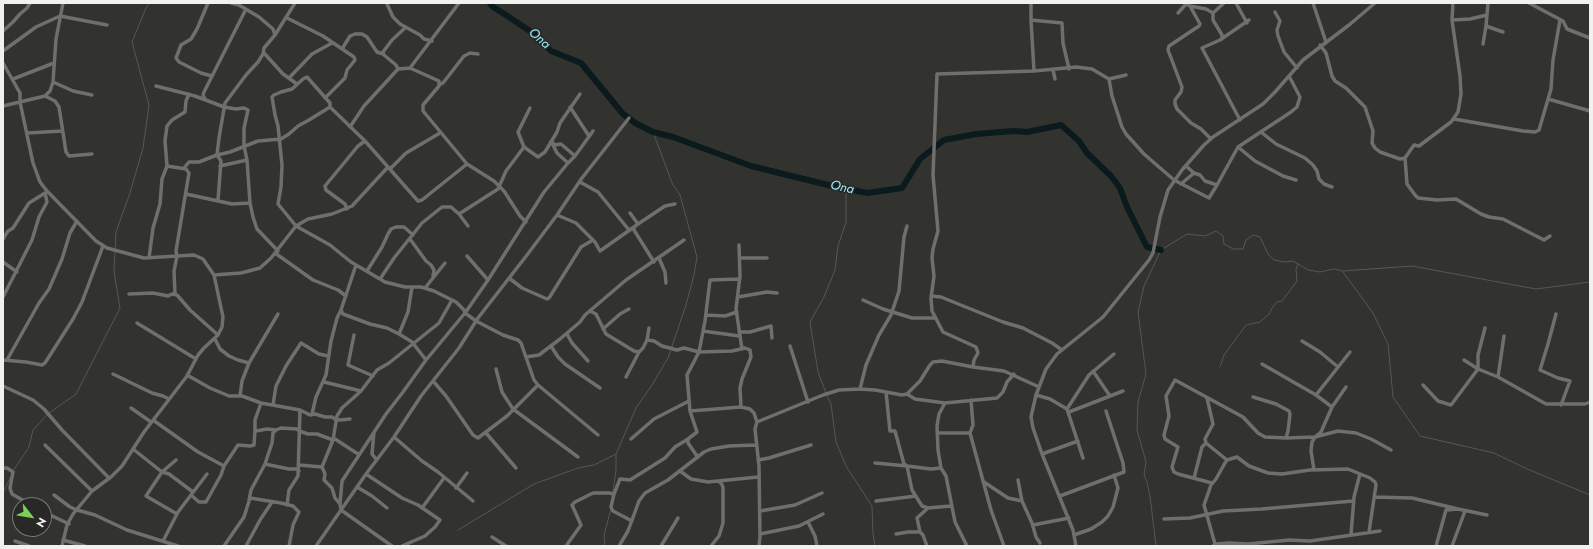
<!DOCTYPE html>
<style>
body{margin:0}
#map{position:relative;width:1593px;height:549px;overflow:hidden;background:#32322f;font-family:Jost,sans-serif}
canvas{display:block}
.frame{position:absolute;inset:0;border:4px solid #f1f1ef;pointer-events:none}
.north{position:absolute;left:12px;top:497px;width:40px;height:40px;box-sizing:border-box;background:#282826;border:1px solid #787876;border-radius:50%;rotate:121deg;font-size:11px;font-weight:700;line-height:16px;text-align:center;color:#f1f1ef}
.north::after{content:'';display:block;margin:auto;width:14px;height:18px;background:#7ad157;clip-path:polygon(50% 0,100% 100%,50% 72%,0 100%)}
</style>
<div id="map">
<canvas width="1593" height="549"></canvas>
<div class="frame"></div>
<div class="north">N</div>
</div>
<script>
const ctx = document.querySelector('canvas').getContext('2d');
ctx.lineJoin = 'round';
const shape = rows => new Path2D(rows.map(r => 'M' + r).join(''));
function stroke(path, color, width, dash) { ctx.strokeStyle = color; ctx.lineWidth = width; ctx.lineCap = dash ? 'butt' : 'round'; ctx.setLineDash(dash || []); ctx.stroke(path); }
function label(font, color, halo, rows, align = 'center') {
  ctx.font = font + ' Jost,sans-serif'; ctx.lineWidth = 3; ctx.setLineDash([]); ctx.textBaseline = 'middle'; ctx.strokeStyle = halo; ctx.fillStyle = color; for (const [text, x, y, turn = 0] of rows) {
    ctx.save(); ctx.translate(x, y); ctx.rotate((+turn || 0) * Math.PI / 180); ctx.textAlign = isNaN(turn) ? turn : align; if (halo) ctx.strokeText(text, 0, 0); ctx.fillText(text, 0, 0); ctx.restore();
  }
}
stroke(shape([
 [1343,272,1373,313,1388,344,1393,397,1420,436,1494,453,1525,468,1590,495],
 [1220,367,1224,355,1246,325,1260,322,1270,313,1272,308,1277,302,1282,301,1297,281,1296,269,1298,264],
 [826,393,818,372,810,322,824,297,835,270,838,246,846,222,846,189],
 [827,396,831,404,836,442,846,466,872,506,873,533,875,546],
 [49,413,76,394,120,308,114,271,116,232,130,193,143,148,149,105,132,42,146,8,150,3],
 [13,471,29,447,33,430,47,415],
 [613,492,616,470,616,454,636,408,652,385,668,358,686,305,694,275,697,257,680,195,672,183,653,132],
 [3,493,11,476],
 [458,530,534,484,578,468,594,465,616,454],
 [605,546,604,535,611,509],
 [1156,546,1150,496,1147,482,1144,475,1146,462,1137,430,1138,402,1146,374,1138,312,1144,286,1161,250,1187,234,1205,236,1216,231,1223,236,1224,244,1233,249,1243,249,1246,240,1253,235,1260,237,1268,254,1274,260,1285,262,1293,261,1308,270,1320,272,1334,269,1343,271,1412,266,1536,289,1590,282]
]), '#505a5c', 1);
stroke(shape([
 [490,3,492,6,533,33,551,51,581,63,623,114,637,124,653,132,673,137,751,166,828,185,867,193,902,188,920,159,944,140,976,134,1013,131,1027,132,1061,125,1079,141,1087,153,1111,176,1120,188,1127,207,1147,247,1161,250]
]), '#0b1a1d', 6);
stroke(shape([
 [208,3,197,29,191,39,181,45,176,58,179,62,201,73,212,76],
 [231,3,239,5,259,17,273,29,275,35],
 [295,3,275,35,264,48,263,54,258,62,246,75,225,103,219,138,217,155,230,152,258,141,281,139,289,134,298,126,309,120,330,107],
 [1031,3,1031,20,1034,71],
 [1236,3,1247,23],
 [1313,3,1326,42],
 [1453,3,1452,20,1460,76,1461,94,1458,112,1451,122,1419,146,1414,145,1405,158,1407,184,1415,195,1418,198,1437,200,1456,199,1481,214,1489,217,1503,219,1544,240,1550,236],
 [1529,3,1563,21,1567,29,1590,38],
 [387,4,393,17,400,24,420,35,424,39,432,41],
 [1186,4,1190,6,1200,24,1199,26,1169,46,1168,50,1182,87,1181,92,1175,100,1175,104,1177,109,1191,123,1201,129,1211,139],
 [1190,6,1206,9,1213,13],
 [1275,12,1280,21,1277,30,1278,36,1284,52,1297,68],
 [1178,13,1186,4],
 [287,18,323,36,354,57,355,60,347,70,345,78,325,98],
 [1031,20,1062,23,1063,43,1069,69],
 [1452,20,1470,19,1487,15],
 [1486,26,1488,3],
 [3,31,13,22,20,14,27,8,30,3],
 [1222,39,1222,35,1213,20,1213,13,1224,3],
 [1483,44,1486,26,1503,32],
 [1320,45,1326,53,1332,76,1335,81,1346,88,1365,107,1373,131,1372,143,1375,148,1380,152,1400,159,1405,158],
 [342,49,350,36,355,34,362,34,367,37,377,52,383,54],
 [3,51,36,27,60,16,107,25],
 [264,53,283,74,297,84],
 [3,63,20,93,20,102,33,163,40,182,47,191,96,241,107,248,144,258,194,255,203,259,214,275,223,317,222,327,218,335,204,348,198,355,187,376,144,432,122,466,111,477,92,491,73,514,67,525,62,546],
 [410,68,459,3],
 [398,69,396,65,384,55,383,52,392,40,405,28],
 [1053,70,1055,79],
 [289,78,312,54,332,43],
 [13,79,54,63],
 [1109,79,1112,96,1122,127,1126,134,1144,154,1174,180,1209,198,1217,185,1238,147,1291,112,1297,107,1300,97,1289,76],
 [53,82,73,91,92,95],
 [439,85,443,83,464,56,470,53,478,54],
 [156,86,195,96,224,107,236,109,244,108,248,110,244,128,244,146,247,160,250,203,253,217,257,229,278,251],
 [45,96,55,101,59,107,66,152,69,156,92,154],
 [205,99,203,95,204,92,246,9],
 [1548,99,1590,111],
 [3,106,45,96,50,91,53,82,56,39,63,3],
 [570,107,589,136],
 [530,108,518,132,524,147,538,157,545,152,557,132,560,123,580,94],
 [1454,119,1523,131,1535,132,1539,130,1551,89,1553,60,1560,20],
 [1240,120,1202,48,1220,40,1249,20],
 [350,127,364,106,398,69,410,68,439,81,439,86,423,105,423,111,467,164,494,181,504,191,520,216,526,222],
 [1261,132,1276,144,1305,158,1313,165,1317,171,1319,179,1324,184,1332,187],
 [27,133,62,131],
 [1238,147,1255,161,1283,176,1296,180],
 [568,163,557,153,551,141,555,145,561,144,575,156],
 [467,164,422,200,418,201,365,141,330,107,330,103,307,77,303,79,292,89,281,92,274,95,272,97,275,115,278,126,282,165,281,187,278,204,296,226,330,245,351,262,385,282,405,287,421,287,434,291,456,302,464,310,465,313,476,321,503,335,518,340,521,343,534,380,538,385,598,435],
 [167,166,186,169,189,173,176,251,177,256,174,271,175,294],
 [220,166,247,160],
 [1186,166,1194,173,1200,175,1205,181,1217,185],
 [184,168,189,162,199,162,217,155,221,161,218,200],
 [390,169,406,153,440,133],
 [580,182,598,192,629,230],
 [1181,184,1194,173],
 [186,194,232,204,250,203],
 [347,209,345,204,326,190,325,186,358,146,365,141],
 [630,213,638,224,634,227,634,230,654,262],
 [459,214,498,189,506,171,524,147],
 [557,215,576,223,595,242,600,251,634,227],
 [638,224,665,206,675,204],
 [3,239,8,231,13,228,29,203,45,193],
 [410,239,426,261,431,265,434,270,433,276],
 [739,245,740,276,736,309,742,349],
 [275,253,313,280,338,290,346,296],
 [467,256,488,280],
 [149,258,153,228,160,204,162,179,167,166,165,141,167,126,172,120,185,112,186,101,189,94],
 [659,258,665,272,666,283],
 [740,258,767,258],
 [3,262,17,272],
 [356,265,341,310,343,314,370,324,387,328,399,334,412,342,426,360],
 [367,271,382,247,388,234,391,229,396,227,404,227,413,235],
 [214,275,241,273,260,268,271,258,296,226,308,219,332,214,352,206,388,167],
 [509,278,522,288,547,299,549,298,581,247,593,240],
 [380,279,394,258,422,223,442,207,451,207,459,214,468,226],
 [425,288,445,263],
 [129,294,153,293,168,296,172,294,177,295,190,310,218,335],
 [931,296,941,297,1003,322,1023,328,1052,343,1062,350],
 [3,297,32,240,39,217,47,202,45,193],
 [738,297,767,292,777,293],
 [863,300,883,309,912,318,936,318],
 [590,311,596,314,606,334,634,351,639,352,643,348,647,340,649,328],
 [1556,314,1548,344,1540,370,1558,378,1570,381,1561,405],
 [706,315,725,316,737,312],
 [137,323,196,359],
 [603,329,620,314,629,309],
 [703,331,739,336],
 [739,332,750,332,771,326,772,338],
 [399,334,408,312,412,287],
 [567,334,572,343,588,361],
 [354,335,348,365,373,376],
 [215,339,220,349,229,356,238,360,249,363],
 [647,340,654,341,662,346,677,350,684,348,699,352,732,351,745,348,750,350,751,357,742,379,740,388,741,407],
 [1302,341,1320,352,1338,367],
 [551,346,558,357,565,364,600,388],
 [790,346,808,402],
 [526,357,539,355,560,339,580,322,585,315,626,280,684,240],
 [3,360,26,362,42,365,45,363,73,319,82,302,103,246],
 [7,360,39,303,49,289,62,259,70,233,77,221],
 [1464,360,1478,369,1498,377,1546,404,1585,404,1590,402],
 [1262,364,1316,395,1332,407],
 [973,367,974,360,978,353,976,347,943,332,932,311,931,298,934,276,932,258,933,249,938,231,933,175,937,74,1034,71,1076,67,1092,69,1109,79,1126,75],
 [496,369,502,392,513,409,578,457],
 [1093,371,1110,396],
 [113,374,152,393,163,396,169,399],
 [187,375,210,388,229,396,242,396,261,403,300,410,310,415,315,414,325,417,332,417,335,419,340,420,350,419],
 [626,377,639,352],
 [1498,377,1504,336],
 [433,381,446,396,473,435,478,438,507,416,538,385],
 [324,382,361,391],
 [1423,385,1438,401,1451,405,1478,369,1478,355,1485,328],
 [3,386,33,400,44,409,62,430,109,478],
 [860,389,866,365,879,335,891,315,899,291,904,237,907,226],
 [886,392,890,431,895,431,904,464,907,466,931,469,941,468],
 [907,394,920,381,930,365,933,362,942,361,973,367,1004,371,1039,387],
 [1036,395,1050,399,1067,409,1083,458],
 [1316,395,1350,352],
 [240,396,242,381,249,363,278,314],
 [1253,397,1276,404,1289,411,1290,414,1288,431,1286,438],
 [1207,398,1213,424,1205,439,1206,443,1227,460],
 [971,400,973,425,970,433,991,510,1004,546],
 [261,403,255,420,255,430,256,431,267,429,276,430,281,428,297,429,299,431,308,434,317,434,333,440,335,439,358,454],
 [945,403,939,414,937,426,938,450,941,468,946,476,955,522,967,546],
 [273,405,276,386,286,366,301,343,319,354,328,356],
 [131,408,151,422],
 [1067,409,1089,375,1114,354],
 [690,411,741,407,750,409,754,413,757,422,755,429,759,466,760,537,759,546],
 [1069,412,1123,391],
 [312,414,316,397,326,375,331,341,337,318,341,310],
 [153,420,198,452,224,466],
 [757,422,823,395,839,390,860,389,875,390,902,395,907,394,915,399,945,403,997,398,1003,392,1007,382,1014,374],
 [374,432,372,454,376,459],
 [486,433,516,468],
 [937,433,970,433],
 [394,437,422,461,438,472,473,501],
 [631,439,654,419,689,401],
 [45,445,92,491],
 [133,449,162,472,169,474,193,492],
 [1042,454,1078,441],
 [697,456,688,443,688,439,697,432,690,411,687,375,699,352,705,321,710,280,740,279],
 [176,460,162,472,146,496,177,514],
 [758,460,769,458,811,445],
 [875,463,907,466,912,490,922,506,928,508,951,506],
 [265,464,272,443,273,433,276,430],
 [299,465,322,467],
 [3,468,7,468,13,472,10,488,12,494,31,505],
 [1314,470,1311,451,1312,442,1315,437,1321,432,1332,407,1346,387],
 [680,471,691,479,708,482,758,477],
 [366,474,402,498,418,505,440,520,435,527,425,536,402,546],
 [1194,478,1202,447,1206,443],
 [1018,480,1022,501,1032,523,1036,537,1040,543],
 [984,482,1008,498,1022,501],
 [1212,483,1178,474,1174,472,1172,467,1178,447,1165,439,1164,435,1169,416,1166,396,1175,380,1243,417,1258,433,1265,437,1286,438,1315,437,1338,431,1356,433,1371,439,1391,450],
 [357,487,372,496,387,508],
 [456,488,467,473],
 [54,495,70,507,77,510,95,515,127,530,178,546],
 [191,495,199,502,206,502,221,475,224,466,238,445,250,446,254,445,255,430],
 [1060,496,1124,472,1123,463,1106,411],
 [1374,497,1412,498,1458,509],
 [249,500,251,490,265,464,289,469,296,469,299,471],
 [876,501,916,496],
 [340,504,335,498,332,488,324,480,325,474,322,467,333,440,337,416,342,408,361,391,377,370,389,363,439,323,452,300],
 [287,505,289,490,298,476,300,410],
 [422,508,444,478],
 [760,511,795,505,822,493],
 [44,512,69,524],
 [1164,519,1190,518,1223,511,1262,509,1353,501],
 [632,521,613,511,611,507,614,494,620,479,630,480,665,458,675,447,688,439],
 [808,522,815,536,817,546],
 [1033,525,1069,518],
 [920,532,917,518,928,508],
 [760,534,799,526,823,514],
 [896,534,908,532,920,532,923,535,927,546],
 [1074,535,1091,529,1102,522,1108,516,1113,507,1118,488,1114,475],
 [1351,535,1354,497,1360,474],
 [492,537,506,546],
 [63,540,85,546],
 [15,541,29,546],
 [163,541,178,512,207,474],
 [1215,544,1204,505,1211,485,1216,479,1225,463,1227,460,1237,457,1249,466,1268,473,1282,474,1310,470,1348,469,1370,478,1375,482,1376,485,1369,532],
 [224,546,244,517,250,498,281,503,293,506,299,512,293,525,289,546],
 [246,546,260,520,272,502],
 [316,546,366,474,394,437,421,396,459,348,478,318,527,255,557,215,582,178,629,118],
 [392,546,341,510,340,504,342,481,386,414,403,392,426,360,465,313,488,280,544,192,568,163,575,156,593,131],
 [566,546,581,525,572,505,575,502,593,493,609,493,614,494],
 [619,546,628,531,639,501,645,493,668,480,704,452,711,449,729,446,756,445],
 [661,546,678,518],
 [711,546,719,536,723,523,723,487,721,483,718,481],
 [1076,546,1073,530,1042,454,1033,428,1031,417,1036,395,1046,369,1057,354,1103,317,1149,260,1153,253,1160,217,1168,190,1182,170,1204,145,1213,137,1263,104,1275,92,1303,60,1349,25,1375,3],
 [1213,546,1216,544,1229,543,1248,544,1289,540,1310,541,1380,531],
 [1436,546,1446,510,1458,509,1487,515],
 [1452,546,1465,511]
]), '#706f6d', 3.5);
label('italic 13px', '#9aebfa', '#282826', [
 ["Ona",539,39,41],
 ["Ona",842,188,12]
]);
</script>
